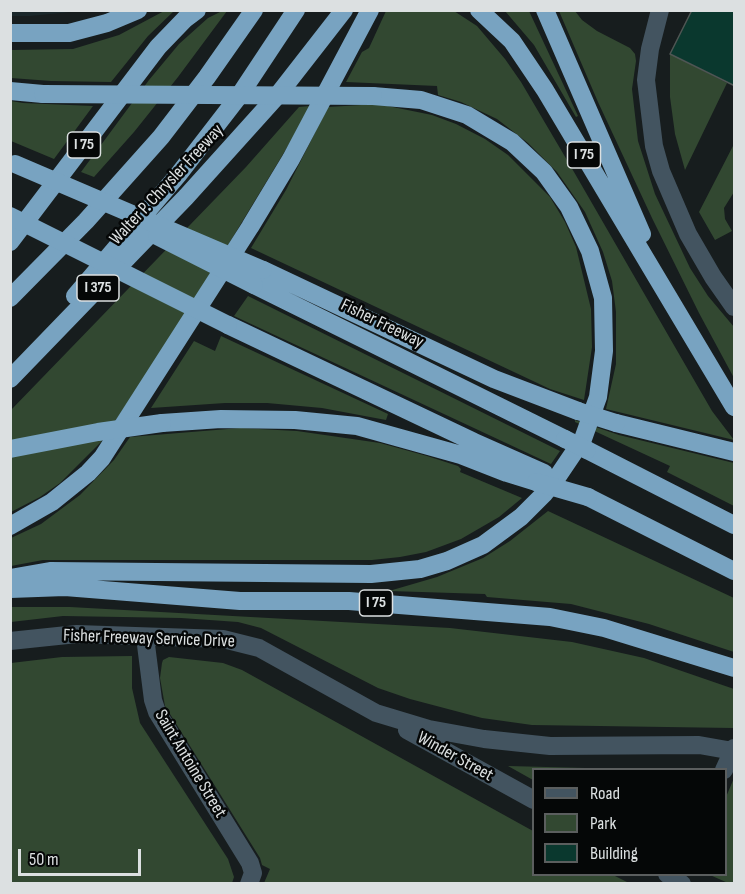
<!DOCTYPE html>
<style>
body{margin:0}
#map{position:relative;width:745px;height:894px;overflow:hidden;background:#171d1e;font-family:"Sofia Sans Condensed",sans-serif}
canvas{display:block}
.frame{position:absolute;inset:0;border:12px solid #dce0e1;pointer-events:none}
.legend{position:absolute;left:532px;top:768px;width:195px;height:108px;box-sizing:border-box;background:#050707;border:2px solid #5b5e5e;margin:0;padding:8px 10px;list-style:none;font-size:18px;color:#dce0e1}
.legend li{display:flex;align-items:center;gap:12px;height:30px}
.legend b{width:30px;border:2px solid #5b5e5e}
.scale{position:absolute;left:18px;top:849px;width:123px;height:27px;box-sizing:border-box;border:3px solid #dce0e1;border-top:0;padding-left:8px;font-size:18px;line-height:21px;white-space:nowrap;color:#dce0e1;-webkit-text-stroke:4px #050707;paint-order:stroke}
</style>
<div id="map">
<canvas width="745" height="894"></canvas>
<div class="frame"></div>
<ul class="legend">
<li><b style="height:8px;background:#435460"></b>Road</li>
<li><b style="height:16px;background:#324831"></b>Park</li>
<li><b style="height:16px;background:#0a382e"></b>Building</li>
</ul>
<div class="scale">50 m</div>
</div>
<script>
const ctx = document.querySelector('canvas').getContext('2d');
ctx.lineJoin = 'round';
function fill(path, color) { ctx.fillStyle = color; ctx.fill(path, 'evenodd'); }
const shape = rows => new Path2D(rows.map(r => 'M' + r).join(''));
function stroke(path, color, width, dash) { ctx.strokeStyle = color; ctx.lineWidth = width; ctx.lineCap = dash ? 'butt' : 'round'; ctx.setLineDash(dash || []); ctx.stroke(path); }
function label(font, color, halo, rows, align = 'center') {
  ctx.font = font + ' "Sofia Sans Condensed",sans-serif'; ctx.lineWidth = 5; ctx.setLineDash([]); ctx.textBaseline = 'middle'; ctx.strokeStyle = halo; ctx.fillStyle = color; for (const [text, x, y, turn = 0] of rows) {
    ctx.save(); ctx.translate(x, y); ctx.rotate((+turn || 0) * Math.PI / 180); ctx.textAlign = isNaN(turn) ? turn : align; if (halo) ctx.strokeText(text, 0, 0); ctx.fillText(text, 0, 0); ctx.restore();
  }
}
fill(shape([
 [11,10,81,10,81,11,30,16,11,16]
]), '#1a272a');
fill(shape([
 [166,10,174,11,148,36,111,82,51,81,11,78,11,50,73,49,119,35],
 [222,11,227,11,178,77,134,132,94,177,81,172,149,80,179,44,208,18],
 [386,11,454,11,477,26,505,59,521,82,574,172,690,373,712,411,734,440,606,409,616,364,616,312,612,281,603,252,585,212,557,172,528,143,497,119,461,102,438,95,437,86,346,82,362,52,369,48],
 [505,11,529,11,578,116,576,117,534,45],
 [559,11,575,11,582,20,597,31,630,48,635,54,636,61,632,89,638,141,655,194,690,268,708,296,734,327,734,378,699,313,652,218,598,102],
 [670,54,727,83,685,170,675,134,670,97],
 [11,101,23,103,93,106,54,159,11,141],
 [378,104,432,115,456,124,485,139,508,155,550,197,565,222,576,247,591,309,592,347,584,400,550,389,251,248,286,190,328,107],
 [310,106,294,136,176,331,101,442,60,483,40,497,11,512,11,410,246,167,299,107],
 [734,144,734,192,724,208,725,219,732,231,715,240,699,212],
 [248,296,560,451,551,464,234,316],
 [221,336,388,414,386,420,322,408,267,403,225,403,151,408,194,341,215,351],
 [575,420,619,435,734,463,734,506,667,472,670,466,575,422],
 [240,428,297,431,380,443,427,456,458,466,461,469,460,472,522,498,499,517,461,539,426,552,400,557,372,560,43,560,11,566,11,538,41,524,80,495,114,460,130,437],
 [548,511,734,598,734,652,649,624,571,604,487,597,485,594,389,591,437,577,483,558,510,541],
 [11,607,70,607,450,628,572,642,644,658,734,689,734,723,733,728,532,725,482,718,410,699,378,688,261,628,238,622,181,618,63,616,11,622],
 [132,656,132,688,140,723,228,859,234,877,232,883,11,883,11,663,62,657],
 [169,657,223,663,242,670,533,831,534,874,613,875,629,883,264,883,270,869,262,865,260,858,165,706,160,678,162,663,163,660],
 [508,766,625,769,534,770,533,780],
 [734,778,734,883,728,883,710,875,726,874,726,797]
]), '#324831');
const building = shape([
 [692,10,735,10,735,86,670,54,692,10]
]);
fill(building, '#0a382e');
stroke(building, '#4f5654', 1.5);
stroke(shape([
 [660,10,650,49,646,80,654,146,661,171,688,234,713,277,734,307],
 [145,637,153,700,157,712,250,863,253,873,249,884],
 [10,641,77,634,223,639,259,648,376,713,429,729,484,739,550,746,699,745,733,751],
 [407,730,534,800],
 [724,770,734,748],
 [667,874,682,884]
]), '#435460', 18);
stroke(shape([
 [479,10,512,41,545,90,734,407],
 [545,10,642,234],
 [10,33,69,33,107,23,138,10],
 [10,91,43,94],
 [10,242,158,47,185,19,197,10],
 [263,270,494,379,578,411],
 [254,285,565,439],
 [75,296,178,175,239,96,296,10],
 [10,298,86,221,161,137,207,77,254,10],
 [228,325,474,442,544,473],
 [10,379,186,197,277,96,344,10],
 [162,423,221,419,295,420,357,426,461,455,507,473,536,482],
 [616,423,734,452],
 [587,450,734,525],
 [588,497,734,571],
 [10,526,52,502,88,473,102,458,250,227,291,159,370,10],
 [10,578,50,571,371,574,420,569,447,561,483,545,521,517,544,494,558,476,583,439,598,397,604,351,603,298,590,251,569,207,544,172,512,142,467,115,421,100,373,96],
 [10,589,65,587,240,601,349,601,550,617,604,628,734,668]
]), '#78a3c1', 18);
stroke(shape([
 [43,94,373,96],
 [15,164,263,270],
 [10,216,228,325],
 [157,236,254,285],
 [578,411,616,423],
 [565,439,587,450],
 [10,449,98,432,162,423],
 [536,482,588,497]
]), '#78a3c1', 18);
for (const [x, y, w] of [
 [84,145,33],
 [584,155,33],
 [98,288,42],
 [376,603,33]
]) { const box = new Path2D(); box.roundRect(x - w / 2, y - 13, w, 26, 4.5); ctx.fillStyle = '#050707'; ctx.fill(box); stroke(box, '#dce0e1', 1.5); }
label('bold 16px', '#dce0e1', null, [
 ["I 75",84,145],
 ["I 75",584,155],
 ["I 375",98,288],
 ["I 75",376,603]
]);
label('18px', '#dce0e1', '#050707', [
 ["Walter P. Chrysler Freeway",167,185,-47],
 ["Fisher Freeway",382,324,26],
 ["Fisher Freeway Service Drive",149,639,2],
 ["Winder Street",455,757,29],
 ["Saint Antoine Street",190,764,59]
]);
</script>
